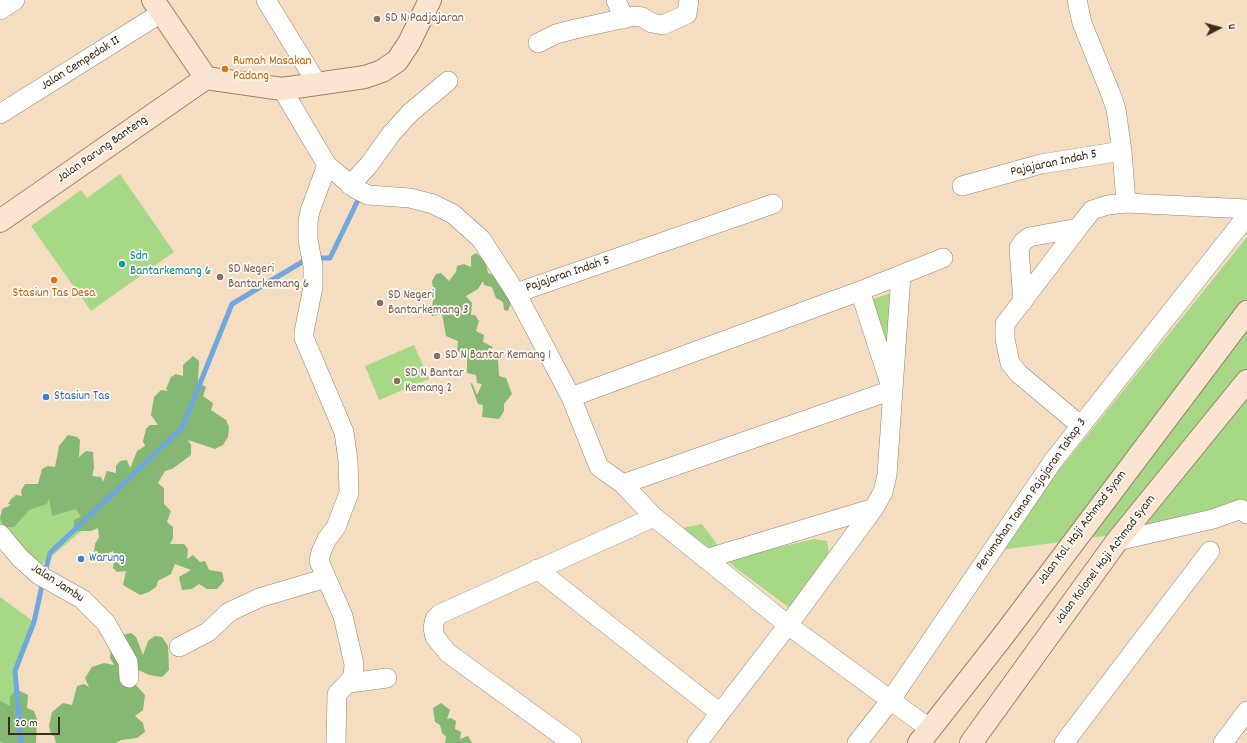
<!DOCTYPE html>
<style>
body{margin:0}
#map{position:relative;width:1247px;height:743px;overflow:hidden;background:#f5ddc1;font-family:Dekko,sans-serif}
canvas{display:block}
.north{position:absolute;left:1199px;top:8px;width:40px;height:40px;-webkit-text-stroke:3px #fdfcf7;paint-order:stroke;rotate:84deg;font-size:11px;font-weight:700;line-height:16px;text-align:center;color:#3b2a1e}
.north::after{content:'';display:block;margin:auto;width:14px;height:18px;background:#3b2a1e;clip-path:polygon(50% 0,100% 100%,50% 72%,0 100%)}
.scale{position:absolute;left:8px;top:717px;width:52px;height:18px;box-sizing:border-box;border:2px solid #3b2a1e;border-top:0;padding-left:5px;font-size:12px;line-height:14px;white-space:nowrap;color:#3b2a1e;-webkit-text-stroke:3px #fdfcf7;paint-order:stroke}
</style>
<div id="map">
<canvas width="1247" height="743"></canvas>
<div class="north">U</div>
<div class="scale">20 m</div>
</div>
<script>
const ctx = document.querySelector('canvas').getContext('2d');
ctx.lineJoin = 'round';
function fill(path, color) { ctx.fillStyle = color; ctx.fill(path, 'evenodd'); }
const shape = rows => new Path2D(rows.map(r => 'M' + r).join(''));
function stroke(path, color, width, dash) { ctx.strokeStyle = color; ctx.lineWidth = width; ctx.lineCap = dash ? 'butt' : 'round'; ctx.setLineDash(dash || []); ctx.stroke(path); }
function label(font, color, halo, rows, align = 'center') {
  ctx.font = font + ' Dekko,sans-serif'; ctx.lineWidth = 3.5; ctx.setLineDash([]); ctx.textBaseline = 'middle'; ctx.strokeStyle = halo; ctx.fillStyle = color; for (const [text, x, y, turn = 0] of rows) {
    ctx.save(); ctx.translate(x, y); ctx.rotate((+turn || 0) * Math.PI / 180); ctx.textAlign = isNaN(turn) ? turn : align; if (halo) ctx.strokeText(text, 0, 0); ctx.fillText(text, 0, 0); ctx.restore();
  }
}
fill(shape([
 [120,174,174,252,91,311,31,226,81,190,87,198],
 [1247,237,1247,503,1236,518,994,551],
 [891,293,888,343,885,343,870,300],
 [414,345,429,379,379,400,365,366],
 [76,456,102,486,128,464,142,480,34,571,0,529,0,519],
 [702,524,724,554,737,557,814,539,827,541,829,554,791,609,682,528],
 [0,597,34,622,15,671,21,743,0,743]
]), '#a7d886');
fill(shape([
 [476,253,485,260,488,273,507,282,512,300,508,311,504,310,503,302,496,298,492,287,484,285,483,281,478,289,466,296,472,303,471,315,475,315,479,321,476,331,484,335,483,342,493,347,490,352,498,359,499,376,506,378,512,394,504,404,504,411,499,419,482,417,483,405,478,404,470,382,473,385,477,395,482,384,477,383,476,375,467,373,467,357,457,351,458,341,446,336,442,314,432,316,431,314,434,293,432,281,436,274,441,273,449,281,456,272,457,266,464,264,471,267,471,256],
 [193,356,199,361,198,382,206,387,203,396,213,403,211,410,226,420,229,427,228,437,223,445,215,449,188,440,191,445,191,455,172,469,165,471,158,483,164,488,164,504,171,511,167,522,173,527,173,538,170,544,184,544,188,549,187,559,193,555,200,562,205,561,209,570,222,572,224,581,217,589,207,589,199,584,192,589,182,590,179,577,191,570,175,564,171,574,158,581,156,587,149,592,140,595,123,585,126,571,117,572,113,568,115,556,113,551,102,556,94,552,95,544,99,537,98,528,91,531,74,531,74,520,81,517,76,509,52,516,49,498,47,504,29,510,14,527,4,527,0,518,2,509,11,505,8,504,11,499,16,495,22,496,21,491,25,484,38,484,42,469,48,466,55,467,59,446,68,435,77,437,80,440,79,457,86,451,93,452,94,468,92,476,101,477,103,482,107,471,116,473,116,466,120,461,127,460,130,469,137,451,145,446,143,441,146,429,150,425,158,425,151,415,154,397,161,390,168,391,166,389,171,377,176,374,183,376,183,365],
 [131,633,136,637,143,655,148,641,155,636,162,637,168,646,169,670,162,677,149,675,130,666,133,682,145,695,143,710,135,716,143,723,145,732,137,738,121,740,116,743,56,743,54,736,51,735,49,726,52,712,63,703,72,705,77,686,84,684,89,687,85,678,92,667,104,663,114,665,110,658,111,647,117,636],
 [16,689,28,695,27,708,34,711,37,719,36,743,4,743,0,741,0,701,10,706,10,697],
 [441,703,450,710,447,719,451,718,456,721,455,729,461,732,460,739,468,736,472,743,445,743,446,737,442,733,440,725,435,722,433,708]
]), '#85b873');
stroke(shape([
 [315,258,330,258,360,196],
 [45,573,50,553,182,428,232,304,307,259],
 [21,743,15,671,34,622,43,581]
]), '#6fa8df', 5);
const street = shape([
 [266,0,318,85],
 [616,0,624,19],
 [1077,0,1082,23,1110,92,1116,109,1122,151,1126,203],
 [0,10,15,0],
 [538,43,556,34,575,29,635,16,642,17,652,23,663,25,687,14,689,0],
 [282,89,327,165,356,189,368,195,410,198,433,204,453,214,481,239,516,293,571,397,599,467,623,484,654,517,788,625,930,729],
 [0,114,161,13],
 [327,165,310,211,308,222,308,240,313,266,313,287,304,332,304,338,344,432,348,460,349,493,336,527,327,539,321,552,319,561,343,616,354,664,353,677,337,694,336,743],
 [350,185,368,166,391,134,410,113,448,81],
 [962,186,1041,164,1122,151],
 [516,293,773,204],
 [1023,302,1019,248,1023,242,1029,237,1078,228],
 [571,397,860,291,943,258],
 [1080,425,1019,374,1010,363,1005,339,1005,324,1078,228,1092,210,1108,205,1126,203,1247,209],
 [623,484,892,390,860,291],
 [0,534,20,558,39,575,82,599,106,623,128,662,129,678],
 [1117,541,1213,519,1241,509,1247,514],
 [705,559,874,508],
 [537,569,720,713],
 [179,647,208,632,229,612,259,598,326,578],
 [350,683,387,678],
 [572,743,448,653,435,637,433,628,435,619,440,614,654,517],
 [697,743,788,625,874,508,883,492,887,475,901,275],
 [857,743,890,701,1053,461,1247,216],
 [1064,743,1210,551],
 [1223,743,1247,711]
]);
const secondary = shape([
 [153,0,206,78],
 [206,78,282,89,365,77,382,71,397,61,409,43,430,0],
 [0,221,206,78],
 [919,743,1003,636,1247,312],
 [971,743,1117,541,1247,381]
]);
stroke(street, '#988470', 20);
stroke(secondary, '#988470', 24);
stroke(street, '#fff', 19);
stroke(secondary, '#fce5d0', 22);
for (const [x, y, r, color] of [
 [377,19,4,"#8d6e63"],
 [225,69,4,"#e8710a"],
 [122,264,4,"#0f9aa8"],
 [220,277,4,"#8d6e63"],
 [54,280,4,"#e8710a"],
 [380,303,4,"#8d6e63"],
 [437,356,4,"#8d6e63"],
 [397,381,4,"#8d6e63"],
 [46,397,4,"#3f7fe0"],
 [81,559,4,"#3f7fe0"]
]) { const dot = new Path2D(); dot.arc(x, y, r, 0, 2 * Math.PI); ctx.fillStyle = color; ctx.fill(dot); stroke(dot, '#fdfcf7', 1.5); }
label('13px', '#785e54', '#fdfcf7', [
 ["SD N Padjajaran",385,19],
 ["SD Negeri",228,270],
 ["Bantarkemang 6",228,285],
 ["SD Negeri",388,296],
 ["Bantarkemang 3",388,311],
 ["SD N Bantar Kemang 1",445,356],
 ["SD N Bantar",405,374],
 ["Kemang 2",405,389]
], 'left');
label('13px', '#c56008', '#fdfcf7', [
 ["Rumah Masakan",233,62],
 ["Padang",233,77],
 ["Stasiun Tas Desa",54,294,"center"]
], 'left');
label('13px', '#3b2a1e', '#fdfcf7', [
 ["Jalan Cempedak II",81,64,-32],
 ["Jalan Parung Banteng",103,150,-35],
 ["Pajajaran Indah 5",1054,164,-12],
 ["Pajajaran Indah 5",568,275,-19],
 ["Perumahan Taman Pajajaran Tahap 3",1032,495,-55],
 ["Jalan Kol. Haji Achmad Syam",1083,528,-53],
 ["Jalan Kolonel Haji Achmad Syam",1106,560,-53],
 ["Jalan Jambu",57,584,33]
]);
label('13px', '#0d838f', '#fdfcf7', [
 ["Sdn",130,257],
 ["Bantarkemang 6",130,272]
], 'left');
label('13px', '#366cbe', '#fdfcf7', [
 ["Stasiun Tas",54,397],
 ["Warung",89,559]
], 'left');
</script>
